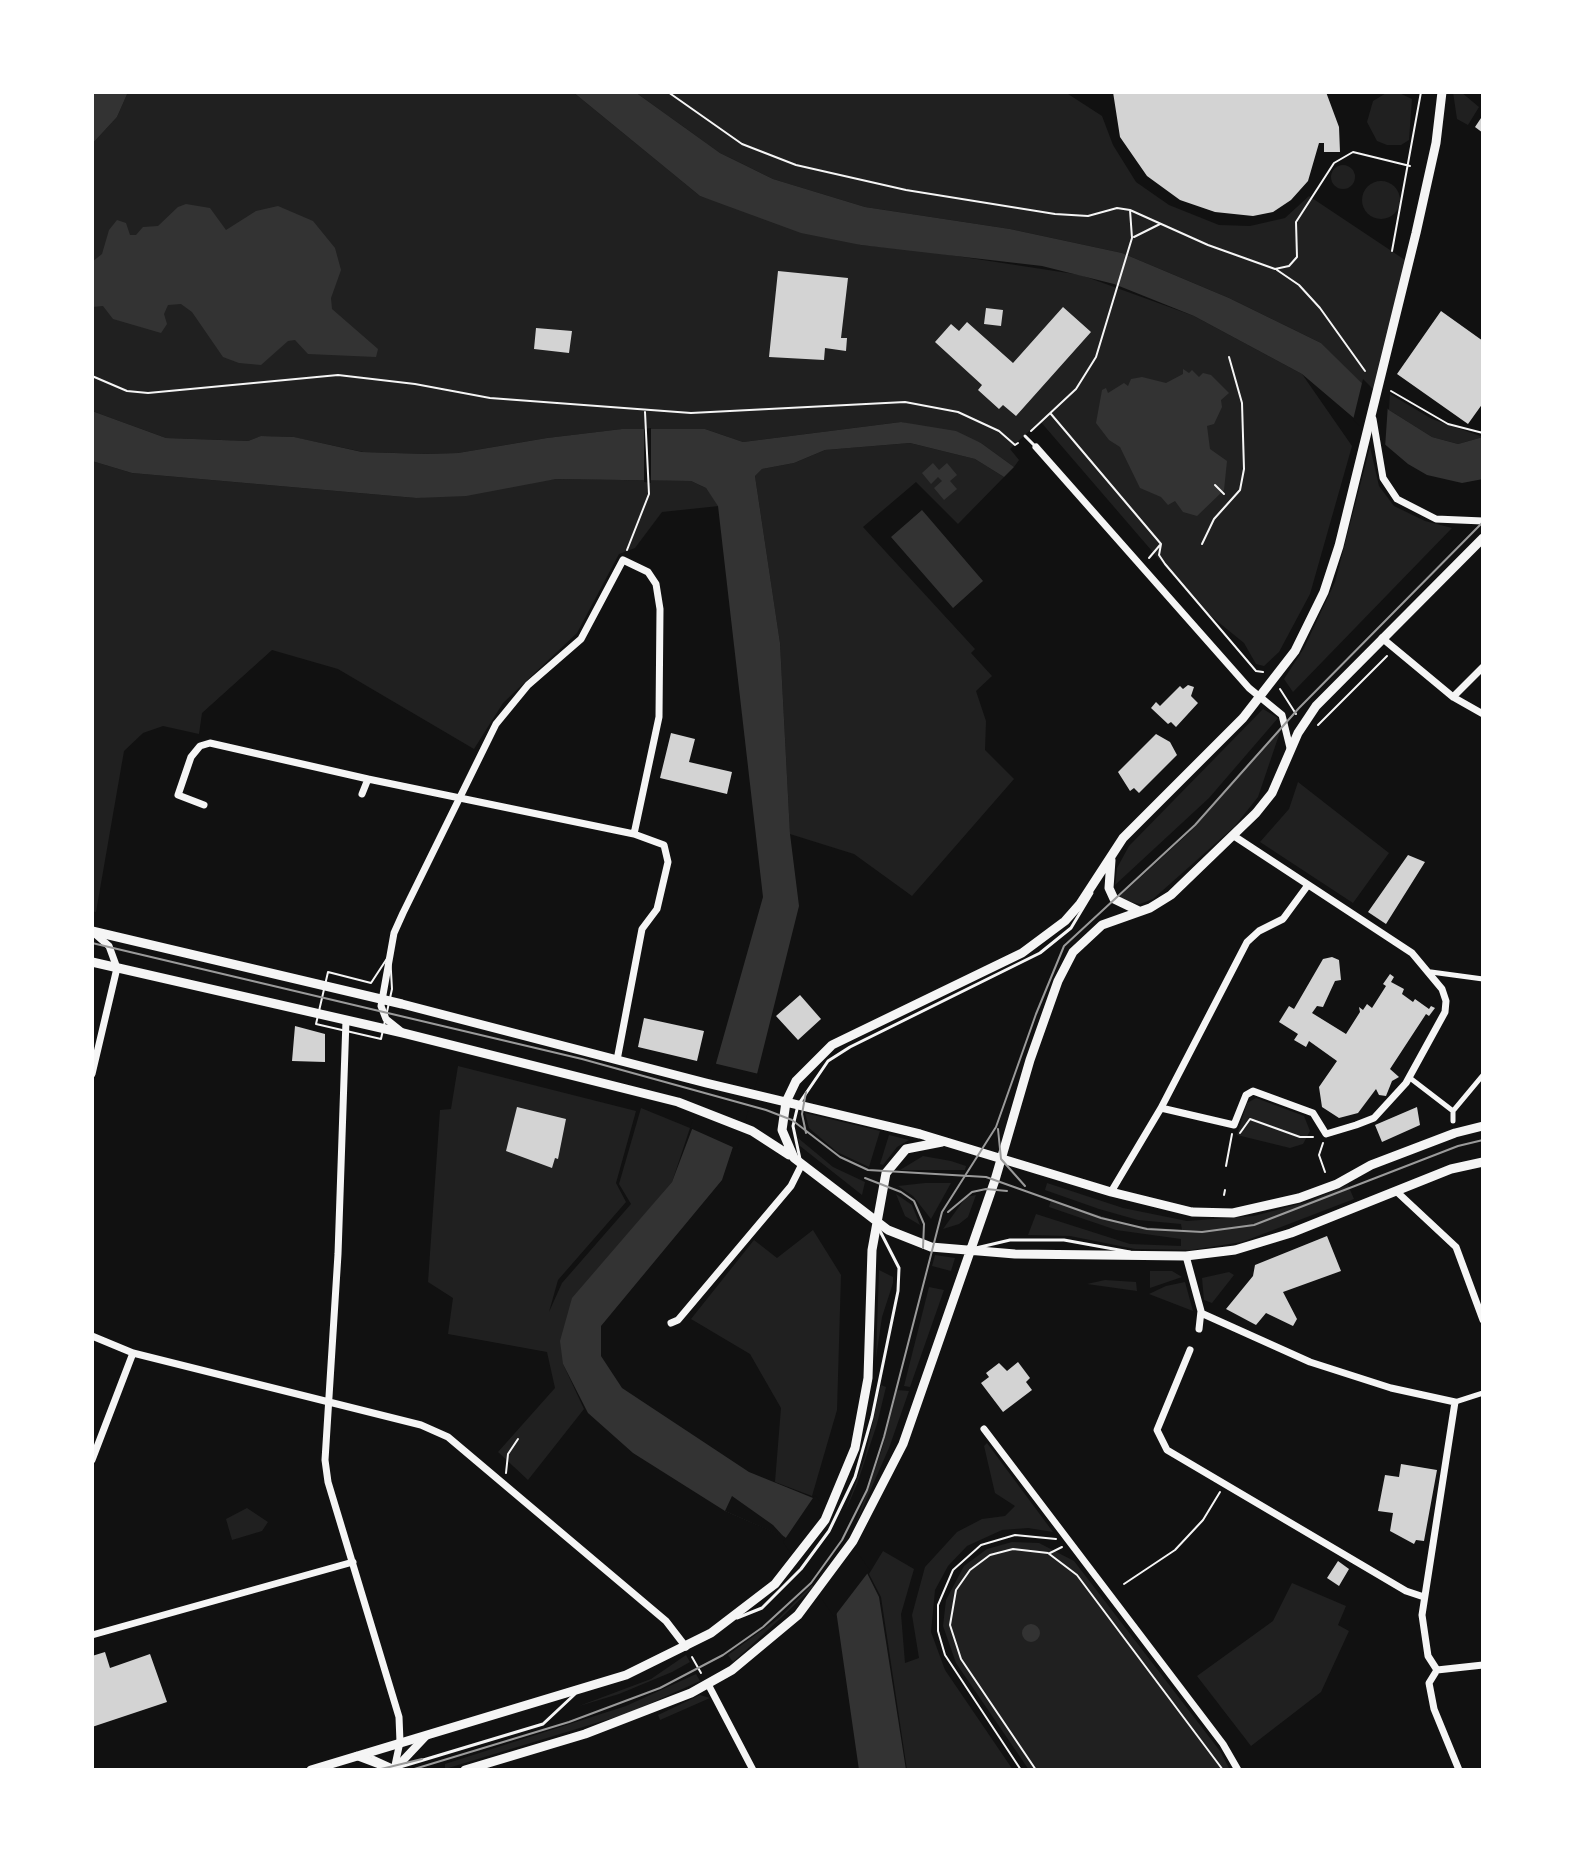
<!DOCTYPE html>
<style>
body{margin:0}
#map{position:relative;width:1575px;height:1862px;overflow:hidden;background:#111;font-family:"Space Grotesk",sans-serif}
canvas{display:block}
.frame{position:absolute;inset:0;border:94px solid #fff;pointer-events:none}
</style>
<div id="map">
<canvas width="1575" height="1862"></canvas>
<div class="frame"></div>
</div>
<script>
const ctx = document.querySelector('canvas').getContext('2d');
ctx.lineJoin = 'round';
function fill(path, color) { ctx.fillStyle = color; ctx.fill(path, 'evenodd'); }
const shape = rows => new Path2D(rows.map(r => 'M' + r).join(''));
function stroke(path, color, width, dash) { ctx.strokeStyle = color; ctx.lineWidth = width; ctx.lineCap = dash ? 'butt' : 'round'; ctx.setLineDash(dash || []); ctx.stroke(path); }
fill(shape([
 [128,92,573,92,700,196,861,245,924,251,1081,275,1194,316,1302,374,1352,446,1310,594,1279,652,1264,666,1256,664,1244,643,1201,608,1040,421,1010,449,1019,460,1014,467,981,443,901,422,743,442,705,429,622,429,547,438,458,453,426,454,363,452,293,437,262,436,248,441,166,438,92,411,92,144,117,117],
 [635,92,1065,92,1102,116,1113,145,1136,182,1169,205,1219,225,1250,226,1285,218,1309,196,1408,262,1375,397,1321,343,1229,298,1122,253,1010,229,865,207,773,179,720,153],
 [1388,92,1397,92,1412,99,1409,140,1401,145,1387,145,1377,141,1367,122,1373,101],
 [1453,92,1461,92,1479,107,1468,125,1457,119],
 '1331 177a12 12 0 1 1 24 0a12 12 0 1 1-24 0Z',
 '1362 200a19 19 0 1 1 38 0a19 19 0 1 1-38 0Z',
 [1390,394,1432,419,1483,437,1458,444,1432,437,1389,410],
 [910,443,975,459,1004,477,958,524,916,482,863,527,975,649,971,653,992,676,976,691,986,721,985,750,1014,779,912,896,854,854,790,834,780,643,755,476,762,469,794,463,825,450],
 [1370,447,1379,486,1394,506,1425,521,1452,528,1293,692,1284,679,1304,648,1335,582],
 [92,461,132,473,416,498,556,479,691,481,706,488,719,506,662,512,635,548,619,554,577,633,503,703,474,749,338,669,272,650,202,713,199,734,163,726,143,733,124,751,96,912,92,911],
 [1263,709,1278,718,1209,798,1115,885,1117,868,1129,846],
 [1281,729,1258,797,1234,827,1153,899,1140,904,1122,900,1120,896,1190,832],
 [1298,782,1389,853,1353,903,1260,842,1289,809],
 [458,1066,636,1111,616,1183,626,1202,558,1280,549,1312,562,1283,631,1204,619,1184,641,1108,690,1128,672,1182,626,1237,563,1364,584,1409,528,1480,498,1452,555,1388,547,1352,448,1334,453,1298,428,1282,440,1110,451,1109],
 [1256,1098,1304,1116,1310,1131,1303,1144,1290,1148,1237,1135,1247,1103],
 [805,1113,880,1131,869,1167,837,1152,809,1128],
 [889,1135,909,1140,897,1147,883,1165,880,1164],
 [798,1138,833,1167,865,1182,862,1195,800,1146],
 [923,1156,951,1161,966,1166,965,1170,900,1170],
 [925,1183,951,1183,931,1219,913,1196,898,1186],
 [1047,1183,1123,1208,1187,1221,1254,1216,1307,1202,1348,1185,1354,1199,1242,1242,1191,1250,1135,1249,1070,1236,1028,1235,1036,1214,1130,1244,1181,1246,1181,1239,1116,1230,1049,1207,1051,1200,1133,1226,1182,1230,1181,1224,1138,1220,1099,1209,1045,1190],
 [896,1194,912,1205,920,1225,905,1216],
 [976,1195,968,1217,959,1224,943,1229,966,1197],
 [813,1230,841,1275,837,1410,812,1496,775,1482,781,1408,750,1354,691,1319,754,1240,777,1258],
 [935,1255,955,1258,951,1271,932,1266],
 [879,1270,893,1277,893,1283,882,1317,876,1358],
 [1150,1271,1172,1271,1182,1277,1150,1288],
 [1229,1272,1234,1275,1212,1303,1204,1300,1202,1278],
 [1105,1280,1136,1282,1137,1291,1087,1284],
 [1185,1282,1193,1311,1149,1294,1166,1286],
 [929,1287,944,1290,910,1387,904,1386],
 [881,1385,886,1387,877,1424,857,1484,845,1512,865,1457],
 [897,1390,909,1391,889,1448,856,1523,882,1449],
 [987,1443,1053,1532,1028,1528,1002,1530,967,1546,948,1566,935,1590,931,1632,945,1670,1013,1770,907,1770,881,1597,869,1574,883,1551,914,1569,901,1614,905,1663,919,1658,912,1615,925,1567,957,1532,982,1519,1005,1516,1015,1506,995,1493,984,1446],
 [247,1508,268,1522,262,1531,232,1540,226,1519],
 [1012,1542,1039,1543,1074,1561,1220,1751,1230,1770,1029,1770,956,1663,943,1626,946,1600,964,1566,987,1549],
 [814,1583,815,1585,781,1618,733,1662,728,1655,780,1617],
 [1292,1583,1346,1606,1338,1625,1349,1631,1321,1692,1251,1746,1197,1676,1273,1621],
 [686,1655,690,1662,672,1672,619,1694,579,1706,651,1679],
 [696,1674,700,1681,629,1713,445,1769,445,1764,626,1706],
 [700,1695,710,1698,660,1720,658,1715]
]), '#202020');
fill(shape([
 [92,92,128,92,117,117,92,144],
 [573,92,635,92,720,153,773,179,865,207,1010,229,1122,253,1229,298,1321,343,1389,410,1432,437,1458,444,1483,437,1483,479,1462,483,1427,475,1408,464,1302,374,1194,316,1114,284,1042,266,861,245,801,233,700,196],
 [186,204,210,208,226,230,256,211,278,206,313,221,335,248,341,270,331,298,332,309,378,349,376,357,308,354,295,340,288,341,261,365,239,363,223,357,192,312,181,304,168,305,164,314,167,324,161,333,113,319,103,306,92,307,92,262,102,254,109,230,117,220,126,223,130,235,136,235,143,227,158,226,178,207],
 [1183,369,1189,373,1192,370,1199,377,1203,373,1211,375,1229,393,1221,400,1222,407,1214,424,1207,426,1210,449,1227,461,1224,490,1197,516,1183,512,1175,501,1168,505,1161,497,1140,488,1120,447,1109,440,1096,423,1102,390,1106,388,1108,393,1124,383,1128,386,1131,379,1142,377,1166,383,1183,374],
 [92,411,166,438,248,441,261,436,294,437,362,452,426,454,458,453,547,438,622,429,705,429,743,442,901,422,956,431,981,443,1014,467,1004,477,975,459,910,443,825,450,794,463,762,469,755,476,780,643,790,834,799,906,757,1074,722,1180,601,1326,601,1356,622,1388,749,1472,813,1498,866,1571,879,1597,906,1770,859,1770,836,1610,785,1537,725,1511,633,1453,588,1413,563,1364,560,1341,572,1298,672,1182,713,1074,763,897,718,506,706,488,691,481,556,479,466,496,416,498,132,473,92,461],
 [933,463,939,470,947,463,957,475,950,481,957,489,944,500,934,488,942,481,938,477,931,484,922,473],
 [922,510,983,581,953,608,891,537],
 '1022 1633a9 9 0 1 1 18 0a9 9 0 1 1-18 0Z'
]), '#333');
fill(shape([
 [1363,379,1388,404,1385,448,1353,420],
 [651,428,651,483,644,482,644,429],
 [713,1063,759,1074,737,1149,690,1128],
 [815,1495,870,1570,834,1617,783,1542],
 [732,1496,773,1525,784,1537,725,1511]
]), '#111');
fill(shape([
 [1113,92,1326,92,1339,127,1340,152,1324,152,1324,143,1319,143,1308,181,1291,200,1273,212,1253,216,1215,212,1180,200,1147,176,1120,137],
 [1483,115,1483,133,1475,127],
 [778,271,848,278,841,338,847,338,846,351,825,348,824,360,769,357],
 [1063,307,1091,332,1016,416,1003,405,999,409,978,390,982,385,935,342,951,324,959,331,967,322,1013,363],
 [986,308,1003,310,1001,326,984,324],
 [1441,311,1483,341,1483,403,1468,424,1397,374],
 [536,328,572,331,569,353,534,349],
 [1188,685,1194,687,1191,696,1198,703,1176,727,1171,722,1168,724,1151,708,1156,702,1160,706,1180,686,1183,689],
 [671,733,695,739,689,762,732,772,727,794,660,778],
 [1156,734,1170,742,1177,755,1139,793,1134,788,1130,791,1118,772],
 [1408,855,1425,862,1386,924,1368,912],
 [1332,957,1339,960,1341,980,1335,981,1323,1007,1317,1006,1312,1013,1346,1034,1360,1012,1359,1007,1363,1010,1367,1004,1372,1008,1386,986,1383,984,1390,974,1394,977,1391,982,1404,989,1402,994,1413,1002,1415,999,1429,1009,1431,1006,1435,1008,1429,1016,1426,1014,1390,1069,1399,1077,1392,1081,1386,1096,1379,1095,1376,1089,1358,1113,1339,1118,1322,1107,1319,1087,1337,1061,1309,1041,1306,1047,1294,1040,1298,1034,1279,1022,1289,1006,1294,1009,1323,959],
 [800,995,821,1019,798,1040,776,1016],
 [644,1018,704,1031,697,1061,638,1047],
 [295,1026,325,1034,325,1062,292,1061],
 [517,1107,566,1119,558,1159,555,1158,552,1168,506,1151],
 [1417,1107,1420,1125,1382,1142,1375,1125],
 [1327,1236,1341,1271,1283,1292,1297,1319,1293,1326,1266,1313,1256,1325,1226,1309,1253,1276,1255,1265],
 [1018,1362,1030,1378,1026,1382,1032,1390,1003,1412,981,1383,989,1377,986,1373,999,1363,1007,1371],
 [1401,1464,1437,1470,1424,1541,1416,1540,1414,1544,1390,1531,1393,1513,1378,1511,1385,1475,1399,1477],
 [1338,1561,1349,1569,1339,1586,1327,1578],
 [105,1652,110,1668,150,1654,167,1702,92,1727,92,1656]
]), '#d3d3d3');
stroke(shape([
 [668,92,742,144,796,165,906,190,1055,214,1088,216,1117,208,1130,210,1208,245,1275,269,1289,266,1297,257,1296,222,1334,163,1353,152,1410,166],
 [1134,237,1160,224],
 [1392,251,1421,92],
 [1277,270,1299,285,1320,308,1365,371],
 [92,376,127,391,148,393,338,375,415,384,490,398,691,413,905,402,958,412,999,431,1015,445,1018,443],
 [1391,391,1448,424,1483,433],
 [1051,414,1161,544,1159,555,1165,564,1256,671,1263,672],
 [1031,431,1076,389,1096,357,1132,238,1130,210],
 [1215,485,1224,494],
 [1202,544,1214,519,1240,490,1244,469,1242,403,1229,357],
 [627,550,649,494,645,412],
 [1149,558,1160,545],
 [1280,689,1296,714],
 [1318,725,1387,656],
 [390,954,392,989,381,1039,316,1024,328,972,371,983,390,954],
 [1240,1133,1250,1119,1300,1137,1313,1137],
 [1323,1143,1319,1155,1325,1172],
 [1226,1166,1232,1134],
 [1224,1195,1225,1190],
 [506,1473,508,1454,518,1439],
 [1050,1553,1062,1547],
 [1124,1584,1175,1550,1203,1520,1220,1492],
 [692,1657,701,1673],
 [1021,1770,945,1655,938,1631,938,1605,953,1570,981,1545,1015,1535,1056,1539],
 [1036,1770,961,1659,950,1625,956,1590,970,1570,990,1555,1013,1549,1048,1553,1077,1575,1223,1770]
]), '#f5f5f5', 2);
stroke(shape([
 [1025,436,1036,447],
 [800,1159,793,1126,798,1105,828,1061,850,1047,1040,953,1071,928,1092,893],
 [976,1248,1010,1240,1064,1240,1130,1252],
 [737,1618,762,1608,801,1569,829,1531,855,1477,872,1417,898,1291,899,1268,879,1229],
 [371,1756,393,1766],
 [400,1767,543,1724,575,1694]
]), '#f5f5f5', 3);
stroke(shape([
 [1431,972,1483,979],
 [1410,1078,1453,1111,1453,1121],
 [1453,1111,1483,1075],
 [1455,1402,1483,1393]
]), '#f5f5f5', 5);
stroke(shape([
 [1373,419,1383,478,1397,499,1436,519,1483,521],
 [1036,447,1249,688,1282,715,1290,748],
 [1382,638,1453,697,1483,714],
 [1453,697,1483,667],
 [362,794,368,779,634,834,664,845,668,862,657,909,642,929,617,1060],
 [204,805,178,795,191,757,200,746,210,743,368,779],
 [346,1020,338,1254,325,1460,328,1482,399,1717,400,1742,394,1770],
 [401,1031,386,1019,381,1006,394,933,403,913,496,724,528,685,581,639,623,560,648,572,656,584,660,609,659,717,634,834],
 [92,1074,117,968,109,946,94,933],
 [1161,1108,1234,1125,1246,1095,1253,1091,1313,1113,1326,1134,1356,1125,1374,1118,1406,1083,1445,1012,1446,1001,1442,989,1412,953,1234,836],
 [1396,1191,1456,1247,1483,1320],
 [1111,1192,1161,1108,1247,942,1259,931,1283,919,1308,885],
 [1186,1256,1201,1311,1199,1329],
 [1201,1313,1310,1362,1391,1388,1455,1402,1422,1615,1428,1656,1437,1670],
 [671,1323,678,1320,791,1186,802,1164],
 [92,1336,133,1353,421,1425,448,1437,666,1621,686,1647],
 [1190,1350,1157,1430,1167,1450,1406,1591,1424,1597],
 [984,1429,1223,1744,1238,1770],
 [92,1460,133,1353],
 [92,1635,353,1562],
 [1437,1670,1429,1683,1434,1709,1459,1770],
 [1437,1670,1483,1665],
 [708,1684,753,1770]
]), '#f5f5f5', 7);
stroke(shape([
 [357,1756,394,1770],
 [394,1770,426,1736]
]), '#f5f5f5', 8);
stroke(shape([
 [1442,92,1436,143,1416,233,1339,546,1324,592,1295,651,1243,718,1123,838,1080,904,1065,921,1022,953,832,1045,796,1081,786,1102,782,1130,794,1158,888,1230,931,1247,1015,1254,1186,1256,1235,1250,1291,1233,1451,1169,1483,1162],
 [1111,860,1109,888,1114,899,1139,911],
 [92,931,402,1004,706,1083,920,1134,1111,1192,1192,1212,1233,1213,1299,1198,1337,1184,1371,1165,1455,1133,1483,1126],
 [92,962,403,1033,678,1102,752,1131,789,1155],
 [311,1770,626,1675,711,1633,775,1584,825,1520,855,1448,868,1378,872,1250,886,1173,906,1149,942,1142],
 [465,1770,585,1734,691,1693,732,1670,798,1615,853,1541,903,1444,995,1180,1030,1060,1058,981,1073,952,1102,925,1150,908,1171,895,1256,813,1272,793,1298,733,1316,706,1483,538]
]), '#f5f5f5', 9);
stroke(shape([
 [92,943,582,1059,766,1110,792,1120,840,1157,868,1170,986,1177,1101,1218,1147,1229,1202,1232,1254,1225,1458,1146,1483,1140],
 [998,1129,1001,1159,1025,1186],
 [806,1133,802,1114,806,1092],
 [865,1178,901,1192,914,1201,924,1224,923,1248],
 [948,1212,972,1192,986,1189,1007,1191],
 [377,1770,422,1759],
 [411,1770,569,1722,660,1688,723,1655,763,1627,811,1583,842,1540,867,1490,884,1437,942,1212,996,1127,1036,1014,1064,946,1195,825,1299,708,1483,522]
]), '#9a9a9a', 2);
</script>
